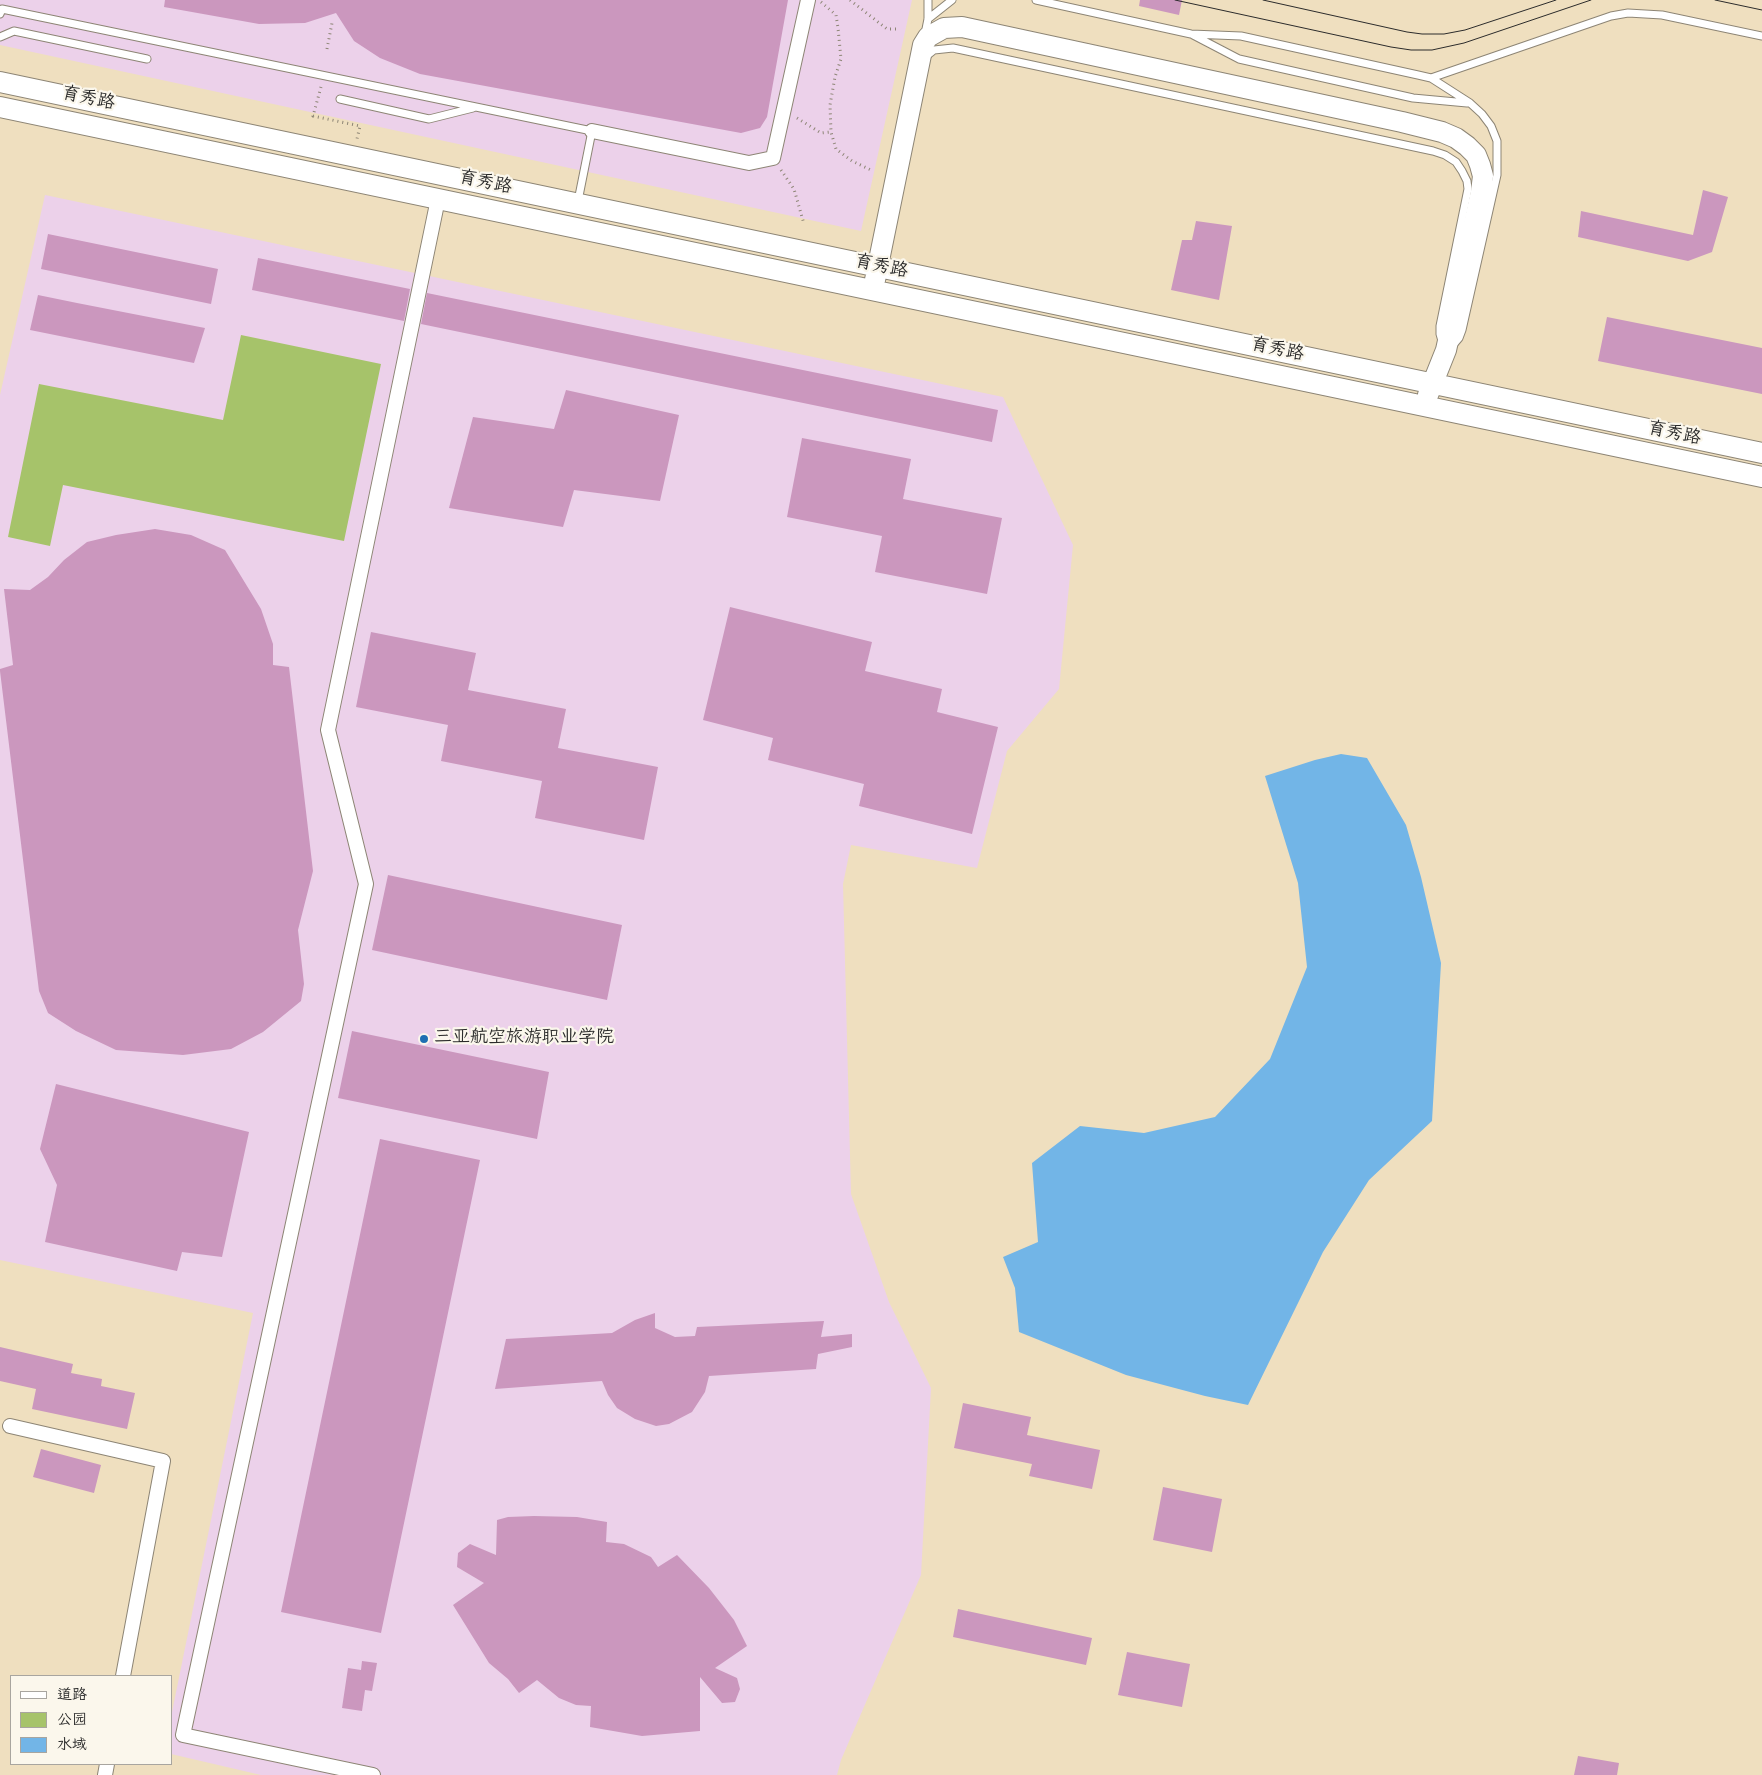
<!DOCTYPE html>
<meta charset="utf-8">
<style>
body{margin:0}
#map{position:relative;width:1762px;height:1775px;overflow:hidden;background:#efdfbf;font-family:"Indie Flower","LXGW WenKai TC",sans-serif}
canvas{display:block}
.legend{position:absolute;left:10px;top:1675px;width:162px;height:90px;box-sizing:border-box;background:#fbf7ec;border:1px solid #a8a59f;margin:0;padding:6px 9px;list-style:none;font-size:15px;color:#2b2b2b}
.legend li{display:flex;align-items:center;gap:10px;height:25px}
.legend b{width:25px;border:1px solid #a8a59f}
</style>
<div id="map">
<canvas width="1762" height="1775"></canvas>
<ul class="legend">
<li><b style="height:6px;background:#fff"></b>道路</li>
<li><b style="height:14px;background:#a6c36a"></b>公园</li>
<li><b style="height:14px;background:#72b5e7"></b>水域</li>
</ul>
</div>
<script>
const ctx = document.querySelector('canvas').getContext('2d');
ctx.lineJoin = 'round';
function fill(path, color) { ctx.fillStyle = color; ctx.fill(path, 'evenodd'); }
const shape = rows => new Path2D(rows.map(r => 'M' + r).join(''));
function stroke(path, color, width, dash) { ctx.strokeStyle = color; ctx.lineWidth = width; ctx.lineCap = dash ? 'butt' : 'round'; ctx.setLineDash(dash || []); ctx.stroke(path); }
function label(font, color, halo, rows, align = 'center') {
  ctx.font = font + ' "Indie Flower","LXGW WenKai TC",sans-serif'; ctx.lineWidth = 4.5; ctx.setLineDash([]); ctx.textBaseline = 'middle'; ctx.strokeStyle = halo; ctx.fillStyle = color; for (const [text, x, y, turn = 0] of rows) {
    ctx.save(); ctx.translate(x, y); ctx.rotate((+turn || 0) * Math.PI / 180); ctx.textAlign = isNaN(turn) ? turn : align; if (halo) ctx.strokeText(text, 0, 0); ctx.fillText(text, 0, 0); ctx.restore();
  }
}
fill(shape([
 [0,0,912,0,861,231,0,45],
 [45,195,1003,397,1073,545,1059,689,1007,751,977,868,851,845,843,884,851,1194,889,1302,931,1388,921,1575,841,1760,837,1775,261,1775,171,1754,171,1717,253,1313,0,1260,0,395]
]), '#ecd1ea');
fill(shape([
 [241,335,381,364,344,541,63,485,50,546,8,537,39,384,223,420]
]), '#a6c36a');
fill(shape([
 [1341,754,1367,758,1406,825,1421,877,1441,963,1432,1121,1369,1180,1323,1252,1248,1405,1205,1396,1126,1375,1019,1332,1015,1288,1003,1257,1038,1242,1032,1163,1080,1126,1144,1133,1215,1117,1270,1059,1307,967,1298,883,1265,776,1315,760]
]), '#72b5e7');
fill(shape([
 [165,0,788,0,767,117,760,128,741,133,420,74,380,58,354,41,336,13,305,23,259,24,164,7],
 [1140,0,1182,0,1179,15,1139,6],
 [1703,190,1728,197,1712,252,1688,261,1578,237,1581,211,1693,235],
 [1196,221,1232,226,1219,300,1171,290,1182,240,1192,240],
 [48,234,218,269,211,304,41,269],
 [258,258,410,289,404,321,252,290],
 [427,293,998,410,992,442,421,324],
 [38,295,77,303,205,328,194,363,30,330],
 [1607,317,1762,348,1762,394,1598,361],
 [566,390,679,415,660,501,574,490,563,527,449,508,473,417,554,429],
 [802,438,911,459,903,499,1002,518,987,594,875,572,882,536,787,517],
 [155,529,191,535,225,550,261,609,273,644,273,665,289,667,313,871,298,930,304,984,301,1001,263,1032,231,1049,183,1055,116,1050,76,1031,48,1013,39,991,0,671,0,669,13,665,4,589,30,590,48,577,64,560,87,542,116,535],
 [730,607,872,642,865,671,942,689,937,712,998,727,972,834,859,806,864,784,768,760,773,738,703,720],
 [371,632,476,653,468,690,566,709,558,748,658,767,644,840,535,818,542,781,441,761,448,725,356,707],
 [388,875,622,925,607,1000,372,950],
 [352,1031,549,1072,537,1139,338,1098],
 [56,1084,249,1132,222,1257,182,1252,177,1271,45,1242,57,1185,40,1149],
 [380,1139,480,1160,381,1633,281,1612],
 [655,1313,655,1328,675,1337,695,1336,697,1327,824,1321,821,1337,852,1334,852,1347,818,1354,816,1369,709,1376,705,1392,692,1412,669,1424,656,1426,635,1419,617,1408,608,1395,602,1381,495,1389,506,1339,612,1333,635,1320],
 [0,1347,73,1364,71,1373,102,1379,101,1386,135,1393,127,1429,32,1409,36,1389,0,1381],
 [963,1403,1031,1417,1027,1435,1100,1450,1092,1489,1029,1476,1032,1464,954,1448],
 [41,1449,101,1465,94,1493,33,1477],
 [1163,1487,1222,1499,1212,1552,1153,1540],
 [534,1516,577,1517,607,1522,606,1542,624,1544,651,1557,658,1567,677,1555,709,1588,734,1620,747,1646,715,1668,737,1678,740,1689,735,1702,722,1703,700,1677,700,1731,642,1736,590,1727,591,1706,576,1705,559,1698,537,1680,519,1693,508,1679,489,1663,453,1605,484,1583,457,1567,458,1553,470,1544,496,1555,497,1520,508,1517],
 [958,1609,1092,1638,1086,1665,953,1637],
 [1127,1652,1190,1664,1182,1707,1118,1695],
 [362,1661,377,1663,372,1691,365,1690,362,1711,342,1708,348,1668,361,1670],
 [1578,1756,1619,1763,1617,1775,1574,1775]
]), '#cb97be');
const lane = shape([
 [1036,0,1191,34,1241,36,1418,75,1431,78,1470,103,1482,114,1491,126,1497,141,1497,175,1462,330,1459,338,1453,345],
 [0,14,2,9,592,131,578,201],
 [928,19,952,0],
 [925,34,928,19,928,0],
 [1193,35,1239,59,1413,98,1467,103],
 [0,37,14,31,147,59],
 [924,58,934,50,953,48,1433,151,1445,155,1456,162,1462,171,1467,181,1468,189,1440,326,1440,334,1442,341],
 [1431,78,1611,16,1628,13,1662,15,1762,36],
 [340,99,429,119,473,108]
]);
const street = shape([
 [592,131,749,163,773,158,808,0],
 [10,1426,163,1461,123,1676],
 [105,1775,107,1764],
 [373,1775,183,1735,366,884,328,730,438,199]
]);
const secondary = shape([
 [0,82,1762,453],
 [0,107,1762,477],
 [875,280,923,45,928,37,944,28,962,27,1402,122,1442,132,1456,138,1467,146,1476,155,1480,165,1483,176,1481,192,1446,350,1428,395]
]);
stroke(lane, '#8d8575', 9);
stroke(street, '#8d8575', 16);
stroke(secondary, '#8d8575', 22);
stroke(shape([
 [850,0,887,29,898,29],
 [821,2,836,15,838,28,841,59,835,77,830,105,831,132,836,149,852,161,871,170],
 [327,49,332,23],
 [321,87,313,116,360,126,357,139],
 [797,118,821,133,831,132],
 [781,170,794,189,804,224]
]), '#8d8575', 3, [1, 4]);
stroke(lane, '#fff', 7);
stroke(street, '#fff', 14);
stroke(secondary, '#fff', 20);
stroke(shape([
 [1175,0,1391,47,1411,50,1432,50,1464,43,1591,0],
 [1263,0,1407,32,1422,34,1444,34,1465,30,1556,0],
 [1715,0,1762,10]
]), '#2b2b2b', 1);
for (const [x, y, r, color] of [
 [424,1039,5,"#1f6fb2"]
]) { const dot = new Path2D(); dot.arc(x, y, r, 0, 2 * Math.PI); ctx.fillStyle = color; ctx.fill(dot); stroke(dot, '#fbf7ec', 2); }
label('18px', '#2b2b2b', '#fbf7ec', [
 ["育秀路",88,100,12],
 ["育秀路",485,184,12],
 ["育秀路",881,268,12],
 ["育秀路",1277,351,12],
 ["育秀路",1674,435,12]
]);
label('18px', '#2b2b2b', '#fbf7ec', [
 ["三亚航空旅游职业学院",434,1039]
], 'left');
</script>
